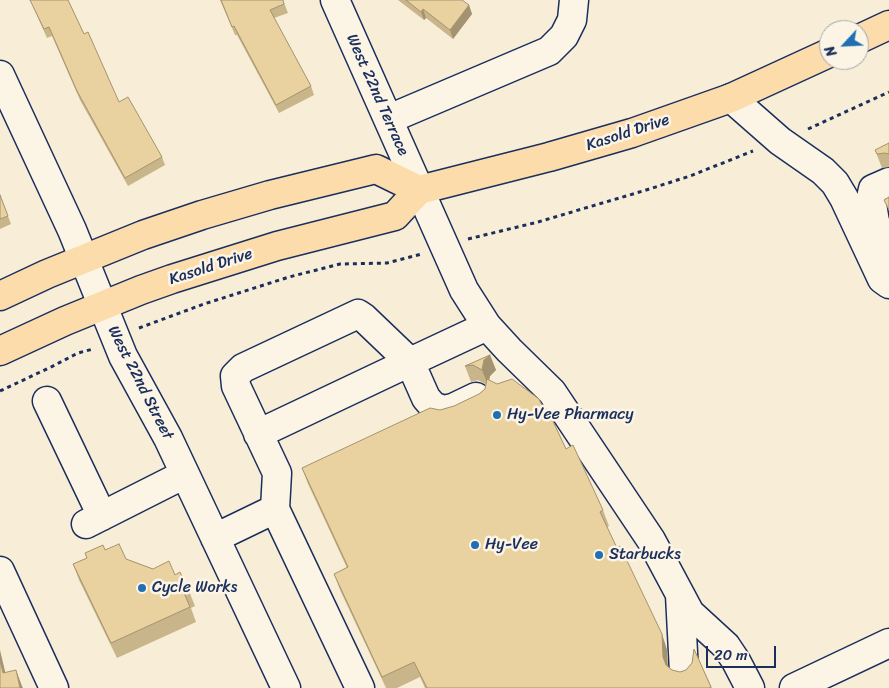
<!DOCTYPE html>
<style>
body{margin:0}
#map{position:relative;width:889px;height:688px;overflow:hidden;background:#f8eed7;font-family:Sriracha,sans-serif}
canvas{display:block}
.north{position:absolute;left:819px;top:20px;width:50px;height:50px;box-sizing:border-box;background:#fcf5e5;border:1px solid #a2a6af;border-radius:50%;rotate:245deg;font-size:14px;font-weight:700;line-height:20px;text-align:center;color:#1b2f5e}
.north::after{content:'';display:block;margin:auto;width:18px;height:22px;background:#1f6fb2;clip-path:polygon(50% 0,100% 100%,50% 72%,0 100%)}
.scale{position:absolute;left:706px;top:646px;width:70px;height:22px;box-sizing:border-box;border:2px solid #1b2f5e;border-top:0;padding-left:6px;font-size:15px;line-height:18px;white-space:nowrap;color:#1b2f5e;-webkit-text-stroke:4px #fcf5e5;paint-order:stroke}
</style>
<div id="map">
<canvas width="889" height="688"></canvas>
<div class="north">N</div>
<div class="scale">20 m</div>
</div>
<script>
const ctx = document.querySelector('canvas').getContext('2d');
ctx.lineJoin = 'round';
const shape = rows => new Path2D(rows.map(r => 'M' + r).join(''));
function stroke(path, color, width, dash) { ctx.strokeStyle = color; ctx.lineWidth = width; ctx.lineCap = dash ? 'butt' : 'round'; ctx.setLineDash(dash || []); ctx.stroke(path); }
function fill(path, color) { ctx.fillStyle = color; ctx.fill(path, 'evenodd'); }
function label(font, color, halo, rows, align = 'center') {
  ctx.font = font + ' Sriracha,sans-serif'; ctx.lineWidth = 5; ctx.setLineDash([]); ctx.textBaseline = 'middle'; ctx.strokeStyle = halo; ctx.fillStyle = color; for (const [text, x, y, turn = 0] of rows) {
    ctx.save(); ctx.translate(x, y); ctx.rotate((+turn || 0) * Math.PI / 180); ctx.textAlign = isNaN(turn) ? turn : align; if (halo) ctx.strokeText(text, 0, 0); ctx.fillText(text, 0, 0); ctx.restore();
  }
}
const minor = shape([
 [335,0,464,290,487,326,509,350,552,392,651,540,690,613,726,646,736,661,750,688],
 [0,75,72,230,123,356,168,438,286,688],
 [731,98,780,141,823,171,835,183,844,198,882,279,889,284],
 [389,119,549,51,564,36,572,20,574,0],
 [888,249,875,222,871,198,873,189,889,182],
 [47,401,102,516],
 [258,434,410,362,426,398,433,406,443,410,453,408,476,397],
 [275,509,277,473,236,386,235,376,243,368,358,314,364,318,410,362,487,326],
 [86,524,185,474],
 [215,538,275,509,360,688],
 [0,571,54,688],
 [680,595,684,672],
 [794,688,889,643]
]);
const major = shape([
 [859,39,889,25],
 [0,296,47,274,143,235,202,215,270,195,376,169,419,190],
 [0,351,65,321,141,290,172,279,277,246,395,216,419,190,549,157,632,133,731,98,829,53]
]);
stroke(minor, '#1b2f5e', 31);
stroke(major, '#1b2f5e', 31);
stroke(shape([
 [808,129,889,92],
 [468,239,538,222,643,191,690,176,753,151],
 [139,328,204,304,289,277,340,264,387,263,422,254],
 [0,391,51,367,78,353,93,349]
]), '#1b2f5e', 3, [4, 4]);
stroke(minor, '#fcf5e5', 28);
stroke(major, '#fddcac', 28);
fill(shape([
 [30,0,68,0,84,34,119,102,162,157,165,165,128,186,80,100,52,36,47,38],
 [220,0,283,0,288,13,274,18,311,86,314,95,279,113,237,35,235,35],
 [398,0,462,0,469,5,472,14,453,39,426,18,424,20],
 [889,143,889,167,882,168,875,150],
 [0,195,11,224,0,229],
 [490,355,496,370,490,376,489,380,547,416,603,510,609,526,607,527,617,548,662,634,667,650,668,667,672,670,680,672,686,670,692,663,694,649,712,688,425,688,420,677,397,688,386,688,340,590,334,574,347,568,308,484,302,468,440,410,454,406,479,394,485,389,485,384,478,380,471,382,465,366],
 [105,550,126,559,153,569,175,575,189,591,195,606,191,608,196,622,117,658,79,580,73,564,87,558,85,553]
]), '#c9b58a');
fill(shape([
 [469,5,472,14,453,39,450,30],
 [423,9,426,18,424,20,421,12],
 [490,355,496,370,490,376,488,385,482,370,484,360],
 [662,634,667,650,668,673,663,657],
 [0,650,9,688,3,673,0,660],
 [16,670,22,686,23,688,20,688]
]), '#a49370');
const building = shape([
 [30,0,68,0,84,34,88,32,119,102,128,97,162,157,125,178,77,91,49,27,44,29,30,0],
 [221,0,283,0,284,4,270,10,311,86,276,105,234,26,232,27,221,0],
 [406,0,462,0,469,5,450,30,423,9,421,12,406,0],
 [889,143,889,154,885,153,877,154,875,150,889,143],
 [0,195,8,216,0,219,0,195],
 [889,197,889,210,884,200,889,197],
 [490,355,484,360,482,370,473,365,465,366,490,355],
 [487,379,497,384,512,379,539,399,547,416,550,415,566,449,573,445,603,510,600,512,617,548,620,546,662,634,663,657,666,665,672,670,680,672,686,670,692,663,694,649,711,687,709,688,427,688,414,662,382,677,334,574,348,567,302,468,430,408,440,410,454,406,479,394,485,389,487,379],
 [119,544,126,559,153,569,169,561,175,575,180,572,189,591,184,593,190,607,111,643,73,564,87,558,85,553,103,545,105,550,119,544],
 [0,660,3,673,16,670,20,688,0,688,0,660]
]);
fill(building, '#ead2a0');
stroke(building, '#a49370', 1);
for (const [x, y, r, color] of [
 [497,415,5,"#1f6fb2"],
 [475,545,5,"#1f6fb2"],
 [599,555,5,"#1f6fb2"],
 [142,588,5,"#1f6fb2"]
]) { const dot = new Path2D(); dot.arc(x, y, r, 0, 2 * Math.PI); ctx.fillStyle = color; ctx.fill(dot); stroke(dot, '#fcf5e5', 2); }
label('16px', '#1b2f5e', '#fcf5e5', [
 ["West 22nd Terrace",377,95,66],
 ["Kasold Drive",628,133,-18],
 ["Kasold Drive",211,267,-18],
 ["West 22nd Street",140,383,63]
]);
label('16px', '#1b2f5e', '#fcf5e5', [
 ["Hy-Vee Pharmacy",507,415],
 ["Hy-Vee",485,545],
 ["Starbucks",609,555],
 ["Cycle Works",152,588]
], 'left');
</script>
